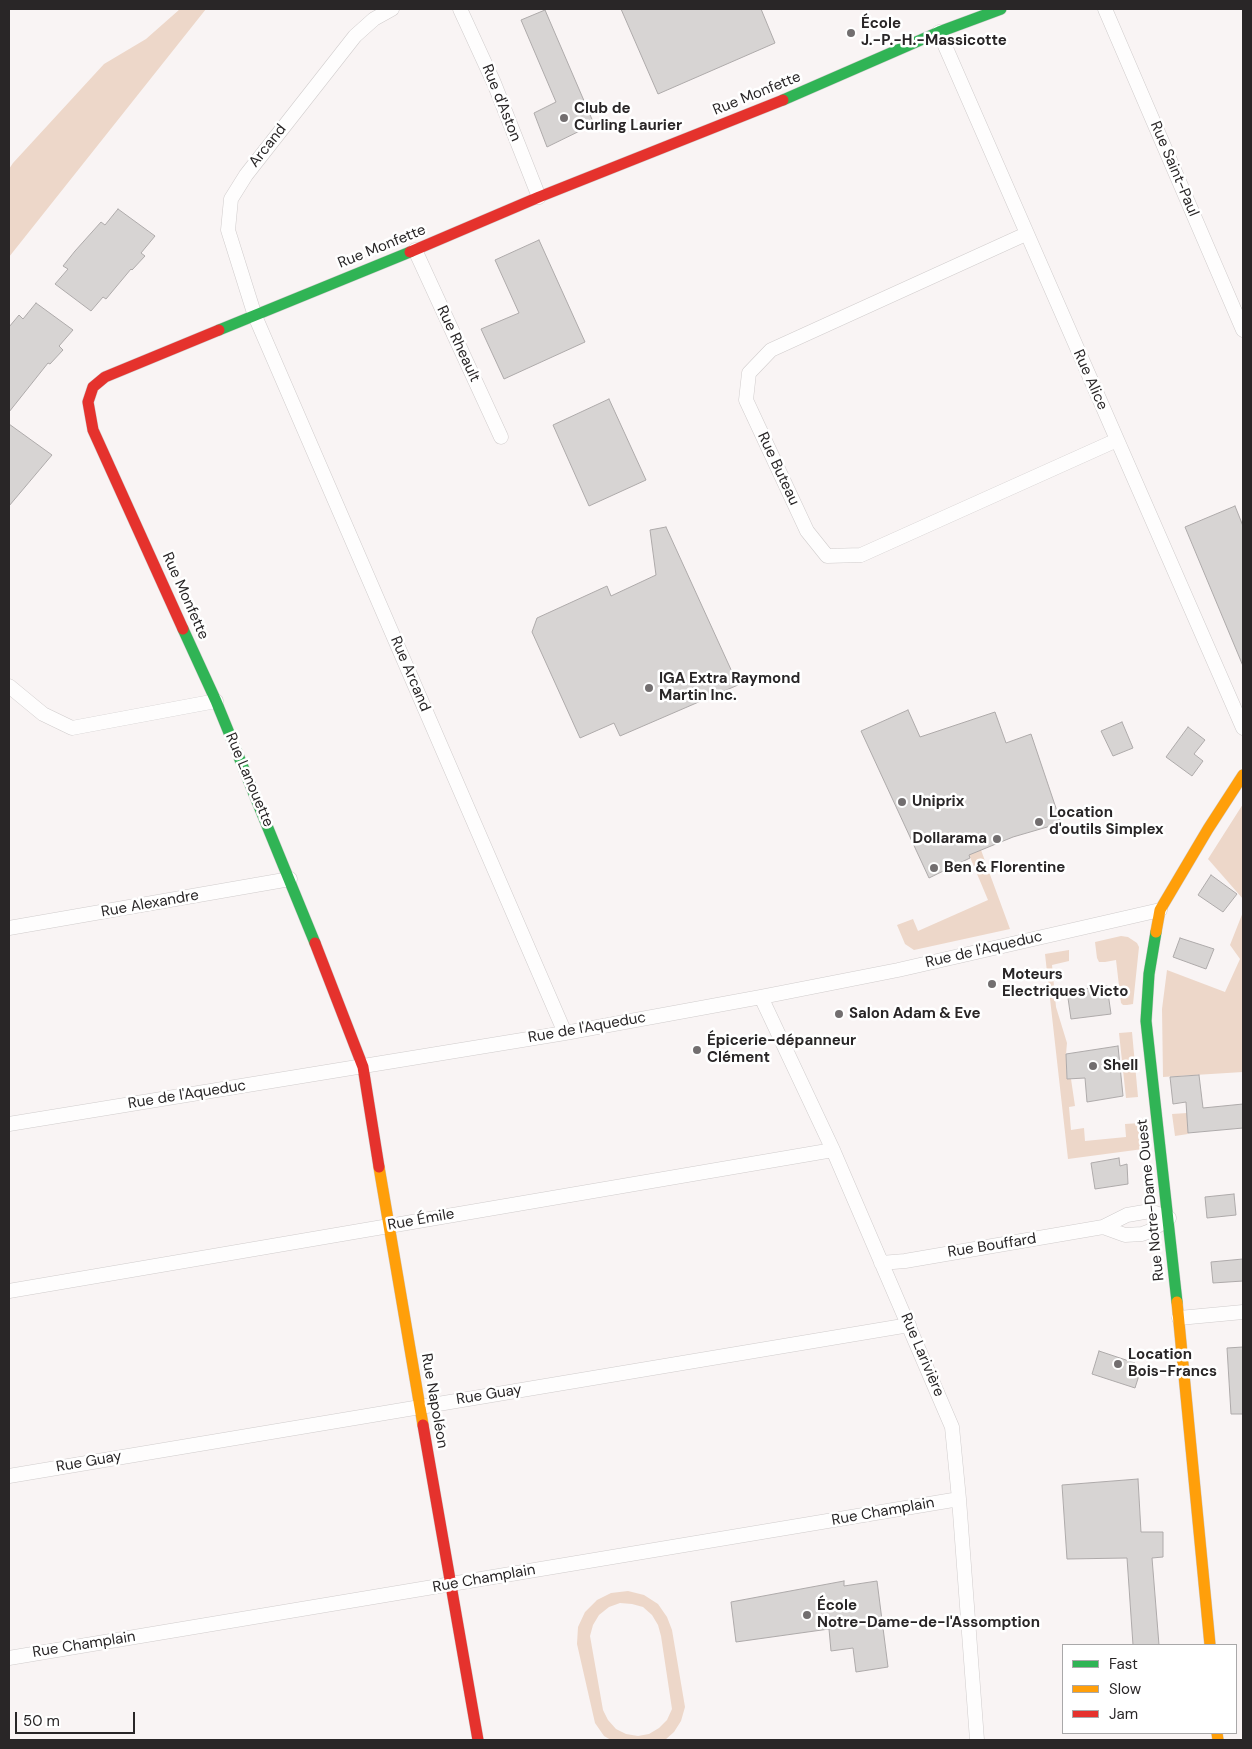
<!DOCTYPE html>
<meta charset="utf-8">
<style>
body{margin:0}
#map{position:relative;width:1252px;height:1749px;overflow:hidden;background:#f9f4f4;font-family:"DM Sans",sans-serif}
canvas{display:block}
.frame{position:absolute;inset:0;border:10px solid #292627;pointer-events:none}
.legend{position:absolute;left:1062px;top:1644px;width:175px;height:90px;box-sizing:border-box;background:#fff;border:1px solid #a9a8a9;margin:0;padding:6px 9px;list-style:none;font-size:15px;color:#292627}
.legend li{display:flex;align-items:center;gap:10px;height:25px}
.legend b{width:25px;border:1px solid #a9a8a9}
.scale{position:absolute;left:15px;top:1712px;width:120px;height:22px;box-sizing:border-box;border:2px solid #292627;border-top:0;padding-left:6px;font-size:15px;line-height:18px;white-space:nowrap;color:#292627;-webkit-text-stroke:4px #fff;paint-order:stroke}
</style>
<div id="map">
<canvas width="1252" height="1749"></canvas>
<div class="frame"></div>
<ul class="legend">
<li><b style="height:6px;background:#30b455"></b>Fast</li>
<li><b style="height:6px;background:#ff9f0a"></b>Slow</li>
<li><b style="height:6px;background:#e5322d"></b>Jam</li>
</ul>
<div class="scale">50 m</div>
</div>
<script>
const ctx = document.querySelector('canvas').getContext('2d');
ctx.lineJoin = 'round';
function fill(path, color) { ctx.fillStyle = color; ctx.fill(path, 'evenodd'); }
const shape = rows => new Path2D(rows.map(r => 'M' + r).join(''));
function stroke(path, color, width, dash) { ctx.strokeStyle = color; ctx.lineWidth = width; ctx.lineCap = dash ? 'butt' : 'round'; ctx.setLineDash(dash || []); ctx.stroke(path); }
function label(font, color, halo, rows, align = 'center') {
  ctx.font = font + ' "DM Sans",sans-serif'; ctx.lineWidth = 5; ctx.setLineDash([]); ctx.textBaseline = 'middle'; ctx.strokeStyle = halo; ctx.fillStyle = color; for (const [text, x, y, turn = 0] of rows) {
    ctx.save(); ctx.translate(x, y); ctx.rotate((+turn || 0) * Math.PI / 180); ctx.textAlign = isNaN(turn) ? turn : align; if (halo) ctx.strokeText(text, 0, 0); ctx.fillText(text, 0, 0); ctx.restore();
  }
}
fill(shape([
 [180,9,206,9,9,257,9,169,13,163,104,64,146,39],
 [941,730,981,850,1010,929,914,950,905,944,897,925,913,919,918,931,988,900,920,738],
 [1243,804,1243,899,1208,859],
 [1243,912,1243,1072,1163,1077,1162,1009,1167,970,1225,992,1240,959,1230,945],
 [1121,936,1128,937,1137,943,1139,947,1133,1004,1127,1005,1123,1005,1121,1003,1116,960,1105,962,1099,962,1097,958,1095,942],
 [1069,950,1069,961,1052,965,1056,1007,1067,1043,1066,1054,1067,1079,1071,1079,1075,1106,1069,1107,1071,1130,1084,1128,1085,1141,1126,1137,1125,1124,1140,1123,1143,1149,1068,1159,1045,954],
 [1132,1032,1138,1097,1126,1098,1119,1033],
 [1187,1113,1188,1134,1175,1136,1172,1114],
 [628,1591,644,1595,658,1604,667,1617,672,1630,685,1707,681,1721,674,1732,665,1740,611,1740,604,1736,595,1723,577,1644,578,1627,585,1612,597,1600,611,1593],
 [620,1603,632,1604,643,1607,652,1615,658,1625,661,1636,672,1709,667,1720,659,1728,649,1734,638,1736,626,1734,616,1729,608,1720,603,1710,590,1636,593,1625,599,1615,609,1607]
]), '#edd7c9');
const building = shape([
 [621,9,761,9,775,43,658,94,621,9],
 [545,10,594,124,547,147,534,113,556,102,521,20,545,10],
 [118,209,155,236,141,253,145,256,132,270,131,269,106,299,103,297,91,311,55,284,68,269,63,266,75,251,101,222,105,225,118,209],
 [539,240,585,342,504,379,481,329,519,313,495,260,539,240],
 [36,303,73,330,59,346,63,350,50,364,48,363,9,412,9,327,19,315,23,319,36,303],
 [609,399,646,480,589,506,553,425,609,399],
 [9,424,52,455,9,506,9,424],
 [1235,506,1243,526,1243,666,1185,527,1235,506],
 [666,527,738,685,620,736,614,723,580,738,532,632,537,618,607,586,611,596,656,575,650,530,666,527],
 [908,710,920,737,995,712,1006,743,1031,734,1061,823,1013,837,969,855,970,858,929,878,861,731,908,710],
 [1122,722,1133,748,1113,756,1101,731,1122,722],
 [1188,727,1205,740,1194,754,1203,761,1192,776,1166,757,1188,727],
 [1211,875,1237,894,1223,912,1198,895,1211,875],
 [1180,938,1214,949,1206,969,1173,957,1180,938],
 [1107,986,1111,1014,1071,1019,1067,991,1107,986],
 [1118,1046,1123,1096,1087,1102,1085,1078,1067,1079,1066,1054,1118,1046],
 [1199,1075,1203,1108,1243,1104,1243,1128,1188,1133,1186,1102,1173,1104,1170,1077,1199,1075],
 [1119,1158,1120,1166,1127,1164,1128,1184,1095,1189,1091,1163,1119,1158],
 [1234,1194,1236,1215,1207,1218,1205,1197,1234,1194],
 [1243,1259,1243,1281,1213,1283,1211,1262,1243,1259],
 [1243,1347,1243,1414,1231,1414,1227,1348,1243,1347],
 [1099,1351,1135,1363,1134,1366,1141,1369,1135,1388,1092,1374,1099,1351],
 [1138,1479,1141,1532,1163,1532,1163,1557,1152,1558,1159,1645,1133,1645,1127,1558,1067,1559,1062,1485,1138,1479],
 [844,1581,844,1586,877,1581,888,1667,856,1672,853,1648,831,1651,829,1629,736,1642,731,1602,844,1581]
]);
fill(building, '#d7d4d3');
stroke(building, '#aeaaaa', 1);
const street = shape([
 [392,9,374,19,355,36,246,175,231,199,228,230,255,316,565,1033],
 [460,9,494,83,539,197],
 [1105,9,1243,330],
 [939,32,1243,728],
 [1026,234,771,350,749,373,746,400,807,531,827,556,861,555,1117,440],
 [415,250,501,437],
 [9,686,43,714,72,728,216,701],
 [9,928,290,879],
 [761,997,833,1150,952,1427,959,1499,977,1740],
 [9,1124,565,1033,761,997,898,970,1160,910],
 [1103,1227,1125,1235,1142,1234,1150,1231,1169,1218],
 [881,1263,905,1261,1103,1227,1127,1215,1150,1211,1169,1218],
 [9,1291,833,1150],
 [1179,1318,1243,1312],
 [9,1476,909,1325],
 [9,1658,959,1499]
]);
const fast = shape([
 [783,100,939,32,1001,9],
 [219,330,410,252],
 [183,629,216,701,315,943],
 [1156,932,1149,974,1146,1021,1177,1302]
]);
const slow = shape([
 [1156,932,1160,910,1208,829,1243,775],
 [379,1167,423,1425],
 [1177,1302,1210,1645],
 [1217,1733,1218,1740]
]);
const jam = shape([
 [410,252,539,197,783,100],
 [183,629,93,430,88,402,93,387,105,377,219,330],
 [315,943,363,1067,379,1167],
 [423,1425,478,1740]
]);
stroke(street, '#d0cccc', 15);
stroke(fast, '#d0cccc', 12);
stroke(slow, '#d0cccc', 12);
stroke(jam, '#d0cccc', 12);
stroke(street, '#fefdfd', 14);
stroke(fast, '#30b455', 11);
stroke(slow, '#ff9f0a', 11);
stroke(jam, '#e5322d', 11);
for (const [x, y, r, color] of [
 [851,33,5,"#726e6f"],
 [564,118,5,"#726e6f"],
 [649,688,5,"#726e6f"],
 [902,802,5,"#726e6f"],
 [1039,822,5,"#726e6f"],
 [997,839,5,"#726e6f"],
 [934,868,5,"#726e6f"],
 [992,984,5,"#726e6f"],
 [839,1014,5,"#726e6f"],
 [697,1050,5,"#726e6f"],
 [1093,1066,5,"#726e6f"],
 [1118,1364,5,"#726e6f"],
 [807,1615,5,"#726e6f"]
]) { const dot = new Path2D(); dot.arc(x, y, r, 0, 2 * Math.PI); ctx.fillStyle = color; ctx.fill(dot); stroke(dot, '#fff', 2); }
label('bold 15px', '#292627', '#fff', [
 ["École",861,24],
 ["J.-P.-H.-Massicotte",861,41],
 ["Club de",574,109],
 ["Curling Laurier",574,126],
 ["IGA Extra Raymond",659,679],
 ["Martin Inc.",659,696],
 ["Uniprix",912,802],
 ["Location",1049,813],
 ["d'outils Simplex",1049,830],
 ["Dollarama",987,839,"right"],
 ["Ben & Florentine",944,868],
 ["Moteurs",1002,975],
 ["Electriques Victo",1002,992],
 ["Salon Adam & Eve",849,1014],
 ["Épicerie-dépanneur",707,1041],
 ["Clément",707,1058],
 ["Shell",1103,1066],
 ["Location",1128,1355],
 ["Bois-Francs",1128,1372],
 ["École",817,1606],
 ["Notre-Dame-de-l'Assomption",817,1623]
], 'left');
label('15px', '#292627', '#fff', [
 ["Rue Monfette",757,94,-22],
 ["Rue d'Aston",501,103,68],
 ["Arcand",268,146,-52],
 ["Rue Saint-Paul",1174,169,67],
 ["Rue Monfette",382,247,-22],
 ["Rue Rheault",458,344,65],
 ["Rue Alice",1090,380,66],
 ["Rue Buteau",778,469,65],
 ["Rue Monfette",185,596,66],
 ["Rue Arcand",410,674,67],
 ["Rue Lanouette",249,780,67],
 ["Rue Alexandre",150,904,-10],
 ["Rue de l'Aqueduc",984,950,-13],
 ["Rue de l'Aqueduc",587,1028,-10],
 ["Rue de l'Aqueduc",187,1095,-9],
 ["Rue Notre-Dame Ouest",1151,1200,-96],
 ["Rue Émile",421,1220,-10],
 ["Rue Bouffard",992,1246,-9],
 ["Rue Larivière",922,1355,67],
 ["Rue Guay",489,1395,-9],
 ["Rue Napoléon",434,1401,80],
 ["Rue Guay",89,1462,-10],
 ["Rue Champlain",883,1512,-10],
 ["Rue Champlain",484,1579,-10],
 ["Rue Champlain",84,1645,-9]
]);
</script>
